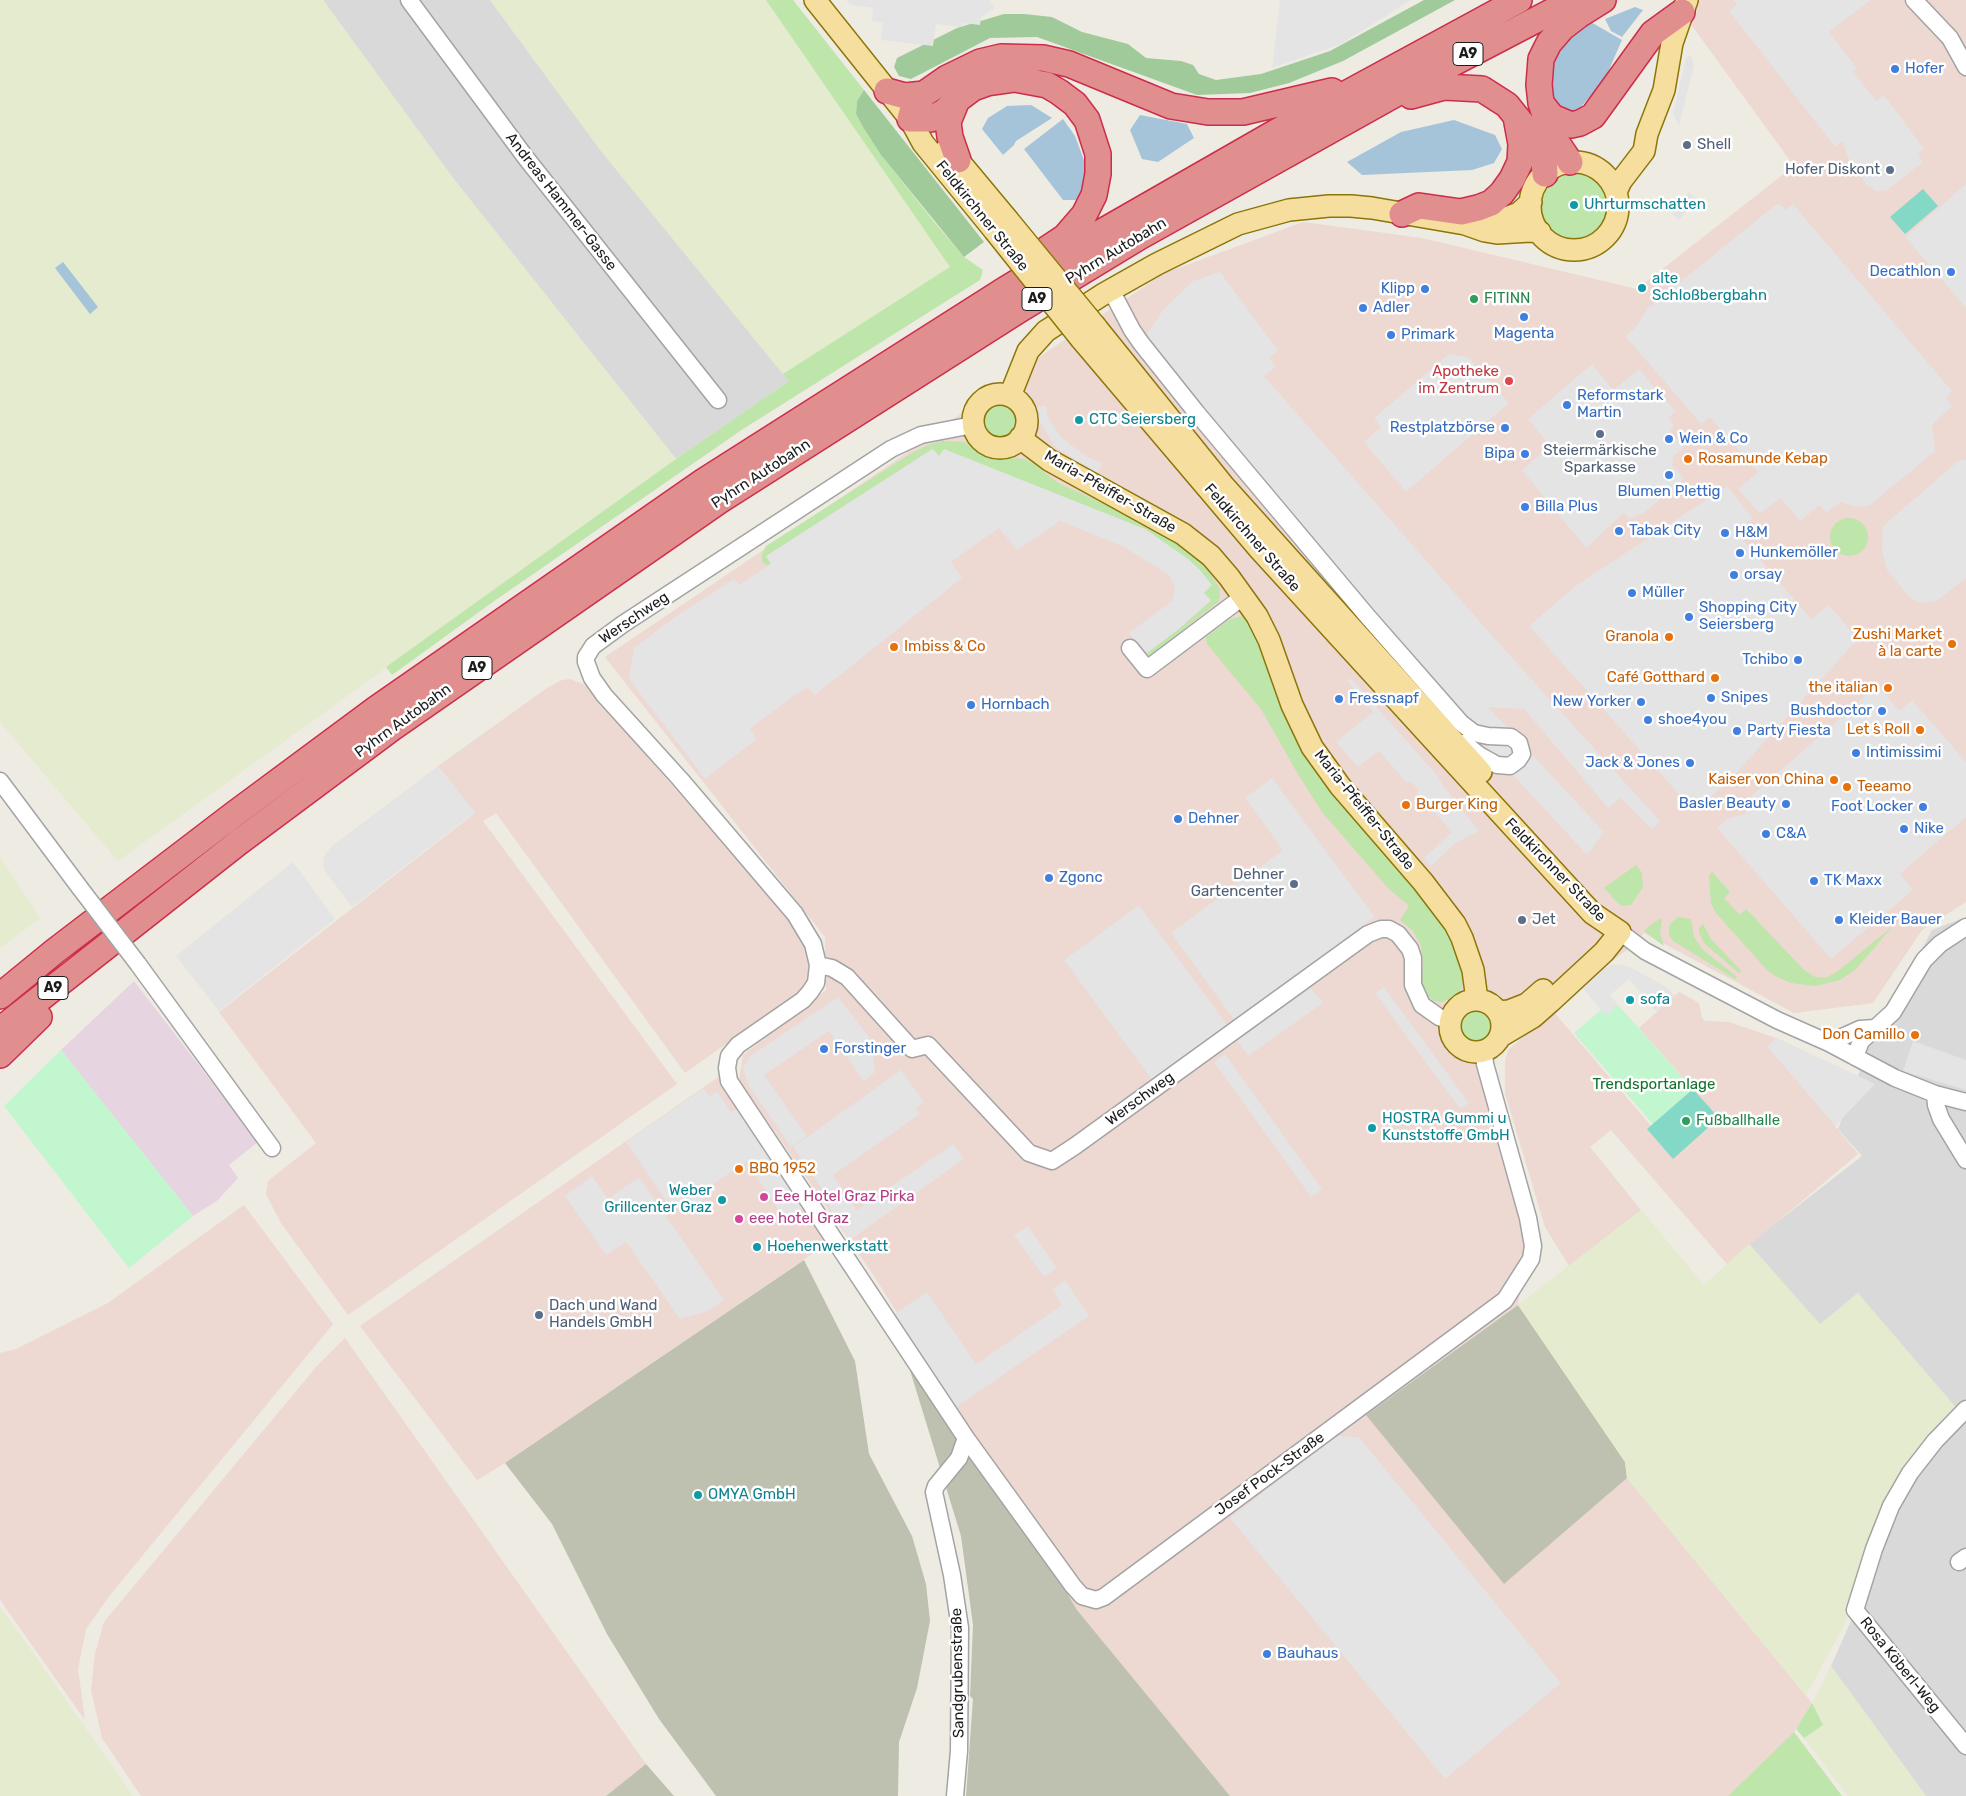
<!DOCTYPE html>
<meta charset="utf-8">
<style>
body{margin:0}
canvas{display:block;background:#edebe2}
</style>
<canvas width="1966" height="1796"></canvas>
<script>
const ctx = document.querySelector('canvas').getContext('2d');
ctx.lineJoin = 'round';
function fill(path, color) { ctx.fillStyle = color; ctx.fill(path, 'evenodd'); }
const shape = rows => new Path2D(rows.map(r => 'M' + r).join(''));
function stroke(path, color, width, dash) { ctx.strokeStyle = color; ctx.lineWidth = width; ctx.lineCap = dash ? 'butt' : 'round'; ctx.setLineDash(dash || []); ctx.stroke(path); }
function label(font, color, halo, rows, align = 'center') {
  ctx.font = font + ' Rubik,sans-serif'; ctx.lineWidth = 5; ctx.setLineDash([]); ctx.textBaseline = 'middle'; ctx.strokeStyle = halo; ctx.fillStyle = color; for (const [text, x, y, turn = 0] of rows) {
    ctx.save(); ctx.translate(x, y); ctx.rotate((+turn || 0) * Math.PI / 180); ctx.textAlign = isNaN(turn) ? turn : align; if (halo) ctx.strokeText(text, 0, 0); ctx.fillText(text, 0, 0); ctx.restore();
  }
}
fill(shape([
 [323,0,490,0,601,151,789,381,676,459,453,178],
 [1966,917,1966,1796,1926,1796,1831,1666,1883,1549,1886,1535,1858,1293,1820,1325,1749,1244,1862,1156,1838,1129,1868,1049,1932,930]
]), '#dad9d9');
fill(shape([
 [1687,0,1966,0,1966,902,1922,930,1873,1003,1794,1013,1644,933,1627,950,1574,989,1478,1071,1529,1241,1523,1266,1518,1305,1367,1415,1504,1584,1627,1478,1812,1703,1794,1732,1728,1796,1230,1796,1077,1610,956,1407,874,1276,739,1080,743,1055,826,990,825,937,605,657,895,461,1051,349,1165,273,1303,222,1422,238,1637,289,1794,166,1682,12],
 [570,679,585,685,788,919,806,947,810,962,808,980,798,993,685,1073,496,813,483,821,677,1084,348,1315,281,1223,266,1194,268,1181,316,1143,219,1012,475,813,438,766,547,688,562,680],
 [1679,992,1699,1003,1702,1018,1705,1021,1729,1022,1776,1038,1875,1084,1835,1126,1858,1154,1727,1264,1611,1130,1590,1147,1641,1210,1569,1266,1545,1227,1505,1093,1505,1062,1508,1050,1553,1011,1651,1126,1647,1129,1719,1118,1639,1028],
 [720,1076,831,1241,505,1463,477,1480,360,1326],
 [244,1205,333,1324,110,1595,86,1629,78,1669,85,1720,0,1600,0,1353,16,1349,108,1303],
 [345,1338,646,1764,606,1796,141,1796,102,1738,91,1690,95,1654,104,1622,317,1366]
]), '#edd8d2');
fill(shape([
 [134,981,258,1142,229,1165,238,1178,218,1200,193,1216,61,1050]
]), '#e6d5e0');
fill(shape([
 [804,1260,855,1361,869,1454,912,1536,926,1584,930,1621,917,1688,899,1742,898,1796,716,1796,659,1719,607,1634,552,1524,505,1463],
 [1518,1305,1625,1462,1627,1478,1504,1584,1366,1415],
 [893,1315,956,1407,1077,1610,1230,1796,966,1796,973,1699,970,1696,973,1625,961,1536],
 [646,1764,674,1796,606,1796]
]), '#bec1af');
fill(shape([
 [0,0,323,0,453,178,676,459,118,861,0,722],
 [490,0,766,0,951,267,783,374,601,151],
 [0,857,40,918,0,948],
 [1641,1210,1704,1285,1749,1244,1820,1324,1858,1293,1959,1411,1910,1473,1873,1548,1843,1627,1806,1695,1627,1478,1625,1462,1518,1305],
 [0,1607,19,1633,133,1796,0,1796],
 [1831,1666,1926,1796,1848,1796,1804,1738,1823,1725,1812,1703]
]), '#e4ebce');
fill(shape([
 [766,0,793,0,864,90,857,101,856,114,863,127,881,155,935,223,964,257,983,270,980,280,743,429,497,599,392,675,386,667,676,459,789,381,783,374,950,267],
 '1538 206a36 36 0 1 1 72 0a36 36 0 1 1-72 0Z',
 '981 421a19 19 0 1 1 38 0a19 19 0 1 1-38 0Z',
 [942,441,964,442,984,454,994,457,1025,459,1034,464,1058,483,1159,529,1196,557,1207,569,1220,589,1219,601,1150,656,1147,653,1180,628,1211,601,1204,593,1200,570,1188,559,1145,529,939,457,932,449,767,556,771,564,767,565,762,562,762,554,766,546,910,454,928,445],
 '1830 537a19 19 0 1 1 38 0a19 19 0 1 1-38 0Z',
 [1241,616,1248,622,1259,644,1292,732,1303,753,1332,793,1415,889,1446,930,1463,972,1462,988,1453,998,1441,1002,1434,1001,1426,994,1421,982,1423,960,1421,946,1413,931,1400,920,1409,906,1389,889,1322,812,1298,774,1261,709,1207,644,1206,637,1229,620],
 [1636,865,1642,873,1643,887,1631,905,1621,906,1604,888],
 [1712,872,1730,892,1724,898,1740,915,1746,909,1804,970,1815,977,1826,978,1838,971,1892,927,1855,970,1840,980,1815,986,1791,983,1775,976,1767,970,1716,913,1711,903,1709,876],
 [1678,917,1691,919,1694,937,1703,950,1737,977,1735,979,1673,941,1669,935,1669,927,1671,923],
 [1662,918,1660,933,1664,946,1644,931,1653,923],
 [1703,924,1711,939,1741,971,1739,973,1704,943,1699,932,1699,928],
 '1456 1026a20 20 0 1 1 40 0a20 20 0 1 1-40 0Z',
 [1812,1703,1823,1725,1804,1738,1796,1729],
 [1794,1732,1842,1796,1728,1796]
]), '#bee5aa');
fill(shape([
 [1424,0,1455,0,1343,61,1289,83,1250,93,1197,95,1037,37,990,38,911,79,899,76,894,67,897,58,957,28,1004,14,1024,14,1052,17,1082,32,1128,44,1146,58,1181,61,1193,65,1199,74,1216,80,1261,74,1330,51],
 [864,90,984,242,964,257,881,155,863,127,856,114,857,101]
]), '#a0ca99');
fill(shape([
 [1618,1005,1693,1089,1653,1124,1574,1033,1601,1010,1606,1015],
 [61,1050,193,1216,129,1268,4,1106]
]), '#c1f6ce');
fill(shape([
 [1923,189,1938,206,1905,234,1890,217],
 [1693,1089,1719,1118,1673,1159,1647,1129]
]), '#84d8c6');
fill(shape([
 [846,0,989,0,995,8,981,17,980,25,963,23,962,27,936,24,933,46,881,40,883,23,872,21,873,8,850,5],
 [1280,0,1411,0,1341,44,1272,68],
 [1734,0,1871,0,1829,32,1857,68,1853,71,1876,101,1884,95,1924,149,1918,154,1923,162,1887,190,1875,191,1866,184,1850,162,1842,141,1835,147,1729,11,1737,5],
 [1691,56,1694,65,1679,125,1673,114,1686,58],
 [1966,184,1966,308,1905,237],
 [1689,192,1697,199,1679,220,1671,213],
 [1778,203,1786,210,1793,204,1952,391,1946,398,1952,406,1932,425,1935,451,1869,506,1855,507,1841,502,1826,513,1820,505,1800,521,1780,498,1760,514,1738,489,1758,472,1710,417,1701,424,1625,336,1635,328,1648,308],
 [1220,272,1278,350,1269,358,1276,367,1264,376,1497,641,1660,821,1652,829,1621,798,1608,808,1524,709,1488,707,1604,832,1587,855,1464,722,1143,340,1163,310,1193,281],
 [1449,354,1468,357,1509,403,1406,492,1364,442,1381,427,1374,418],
 [1592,364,1613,390,1639,369,1675,411,1669,417,1674,426,1670,430,1684,448,1672,457,1674,461,1672,465,1684,479,1645,512,1629,519,1624,513,1586,548,1522,470,1550,446,1528,419],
 [1046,406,1048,418,1062,438,1087,457,1102,463,1098,472,1083,465,1055,446,1039,421,1037,407],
 [933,449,939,456,944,449,1145,529,1188,559,1200,570,1212,585,1204,593,1211,600,1180,628,1147,653,1129,633,1172,601,1175,588,1169,575,1124,547,1060,521,1017,550,999,528,951,562,962,578,815,695,807,687,750,728,757,739,705,779,629,679,634,648,675,617,734,579,739,585,771,564,766,556],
 [1959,460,1966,460,1966,578,1937,601,1922,603,1910,598,1887,570,1882,550,1883,526],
 [1727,486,1753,518,1737,533,1811,619,1829,605,1858,639,1730,780,1699,808,1697,805,1692,809,1529,626,1574,587],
 [1351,678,1435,773,1445,788,1479,831,1456,843,1431,866,1424,858,1452,832,1417,793,1419,790,1410,781,1407,783,1379,751,1358,767,1336,742,1373,712,1347,681],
 [1878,685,1899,711,1912,700,1966,762,1966,817,1900,874,1913,890,1831,959,1717,828,1728,818,1745,814,1750,797],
 [438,766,475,812,352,907,323,868,324,856,332,846],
 [1272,778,1375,917,1235,1021,1171,933,1283,850,1245,798],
 [293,862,335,919,219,1011,176,956],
 [1139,905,1227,1025,1152,1080,1064,960],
 [1619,964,1630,967,1666,987,1675,996,1657,1012,1629,979,1610,995,1618,1005,1606,1016,1582,987,1609,965],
 [1384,987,1469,1103,1460,1109,1375,993],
 [1311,988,1323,1003,1248,1056,1237,1041],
 [838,997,870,1038,875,1072,864,1082,829,1031,764,1075,807,1136,791,1147,749,1086,743,1068,749,1057],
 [1776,1038,1875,1084,1835,1126,1767,1046],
 [1913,1041,1966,1060,1966,1090,1903,1071],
 [1225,1054,1322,1189,1311,1197,1214,1062],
 [901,1070,924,1102,916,1108,920,1114,833,1175,857,1210,953,1144,964,1159,850,1240,833,1214,820,1186,793,1147],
 [704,1088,710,1097,717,1091,731,1112,737,1108,803,1208,785,1220,747,1162,713,1184,717,1190,688,1210,668,1204,626,1142],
 [592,1176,608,1199,639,1177,724,1300,708,1311,680,1319,626,1242,606,1255,565,1196],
 [1028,1226,1057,1268,1044,1277,1014,1235],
 [1065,1280,1089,1316,956,1407,893,1315,927,1292,976,1364,1062,1305,1052,1289],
 [1336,1436,1359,1437,1561,1683,1445,1779,1230,1518]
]), '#e4e4e4');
fill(shape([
 [1635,7,1643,10,1622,37,1611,31,1605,19],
 [1589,21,1622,40,1604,81,1577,111,1564,110,1552,97,1553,58,1561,41],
 [1031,105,1052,118,1016,141,1014,145,1003,155,982,129,988,118,1007,106],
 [1140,115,1187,124,1194,138,1158,162,1142,159,1130,130],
 [1063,119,1075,136,1088,171,1081,200,1063,200,1024,149],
 [1454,120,1495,135,1502,149,1494,163,1472,170,1362,175,1347,162,1401,132],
 [63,262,98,307,90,314,55,268]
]), '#a5c4d9');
const minor = shape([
 [409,0,526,158,718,400],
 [1914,0,1950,38,1966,67],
 [1111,290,1132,330,1141,343,1196,412,1368,617,1461,723,1474,733,1488,736,1511,737,1519,743,1522,754,1518,760,1510,766,1497,765,1479,755,1464,743],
 [973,425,921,435,891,449,623,624,593,646,586,657,586,662,592,678,604,695,680,779,795,914,813,944,818,965,816,983,810,992,803,1000,738,1045,729,1056,727,1068,729,1081,966,1438,1073,1586,1082,1596,1096,1600,1104,1597,1505,1300,1531,1259,1533,1246,1528,1218,1485,1064,1484,1051],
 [1130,648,1147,669,1244,596],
 [0,781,80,888],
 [1620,932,1645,951,1777,1020,1829,1043,1895,1078,1935,1094,1966,1102],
 [138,964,272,1148],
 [818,965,832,968,847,977,912,1049,928,1045,1029,1153,1052,1161,1075,1146,1368,934,1381,929,1389,929,1398,934,1410,949,1413,958,1413,985,1422,1005,1439,1017,1450,1021],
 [1829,1043,1860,1029,1875,1028],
 [1855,1057,1861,1041,1893,1012,1924,960,1940,944,1966,927],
 [1935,1094,1936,1105,1941,1119,1966,1160],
 [1966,1409,1935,1441,1910,1473,1891,1506,1874,1549,1855,1610,1966,1746],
 [1959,1562,1966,1557],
 [955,1796,959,1751,960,1628,952,1575,934,1492,936,1486,959,1458,966,1438]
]);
const major = shape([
 [815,0,910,119,923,143,994,230],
 [946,150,958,160,1008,220],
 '1530 206a44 44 0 1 1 88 0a44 44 0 1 1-88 0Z',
 [1616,192,1621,181,1644,151,1647,134,1664,90,1672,43,1687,0],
 [1477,222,1503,219,1519,213,1531,202],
 [1096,327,1224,486,1481,772],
 [1081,339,1260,550,1450,758,1592,913,1620,932],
 '973 421a27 27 0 1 1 54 0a27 27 0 1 1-54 0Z',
 [1010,396,1028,351,1046,331,1102,295,1157,264,1238,224,1289,210,1329,206,1351,206,1372,208,1465,224,1485,231,1497,233,1530,231,1540,232],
 [1020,438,1049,460,1183,534,1211,556,1229,577,1257,616,1269,640,1292,705,1312,747,1340,786,1423,882,1455,924,1462,938,1473,970,1477,1000],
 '1450 1026a26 26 0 1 1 52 0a26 26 0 1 1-52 0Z',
 [1498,1012,1509,1011,1527,1004,1543,990],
 [1501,1036,1533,1017,1550,1002,1604,952,1620,932]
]);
const highway = shape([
 [887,91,905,96,924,94],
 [1411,96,1444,87,1482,89,1507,105,1527,130,1538,146,1544,161,1545,174],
 [957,100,944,112,931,119,910,119,914,105,924,94,947,78,980,62,1001,57,1043,58,1069,64,1171,106,1208,112,1243,112,1332,91],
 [1541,103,1552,117,1571,125,1580,123,1593,116,1653,33,1682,12],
 [958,160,950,137,948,122,957,100,973,88,987,83,1015,79,1047,85,1059,92,1075,104,1087,120,1098,154,1098,174,1094,195,1084,215,1065,237,1044,251],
 [1570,162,1551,134,1541,103,1539,85,1541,59,1549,43,1562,28,1579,15,1603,0],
 [1402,214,1419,206,1461,212,1478,208,1491,203,1502,193,1512,179,1520,162,1521,144,1516,117],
 [0,996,55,951,233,815,376,709,704,481,1006,289,1072,249,1285,127,1519,0],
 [0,1030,239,842,392,728,719,501,1019,310,1139,237,1415,83,1574,0],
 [0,1055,39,1017]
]);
stroke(minor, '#a3a3a3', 19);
stroke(major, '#8c7608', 24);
stroke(highway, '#cd2d4a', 28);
stroke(minor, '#fff', 16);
stroke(major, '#f6df9e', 21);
stroke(highway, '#e18e8f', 25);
const minorBridge = shape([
 [80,888,138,964]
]);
const majorBridge = shape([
 [1008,220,1096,327],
 [994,230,1081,339]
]);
stroke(minorBridge, '#a3a3a3', 19, []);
stroke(majorBridge, '#8c7608', 24, []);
stroke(minorBridge, '#fff', 16);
stroke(majorBridge, '#f6df9e', 21);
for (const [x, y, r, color] of [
 [1895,69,5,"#3f7fe0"],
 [1687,145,5,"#5c6f8a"],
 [1890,170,5,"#5c6f8a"],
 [1574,205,5,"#0f9aa8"],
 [1951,272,5,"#3f7fe0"],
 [1642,288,5,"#0f9aa8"],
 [1425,289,5,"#3f7fe0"],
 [1474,299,5,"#2e9e5b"],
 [1363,308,5,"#3f7fe0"],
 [1524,317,5,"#3f7fe0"],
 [1391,335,5,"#3f7fe0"],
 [1509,381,5,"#e0444e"],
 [1567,405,5,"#3f7fe0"],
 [1079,420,5,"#0f9aa8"],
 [1505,428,5,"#3f7fe0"],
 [1600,434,5,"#5c6f8a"],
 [1669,439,5,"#3f7fe0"],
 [1525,454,5,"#3f7fe0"],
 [1688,459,5,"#e8710a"],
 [1669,475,5,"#3f7fe0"],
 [1525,507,5,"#3f7fe0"],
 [1619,531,5,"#3f7fe0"],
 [1725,533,5,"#3f7fe0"],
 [1740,553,5,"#3f7fe0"],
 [1734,575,5,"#3f7fe0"],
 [1632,593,5,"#3f7fe0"],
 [1689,617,5,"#3f7fe0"],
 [1669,637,5,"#e8710a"],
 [1952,644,5,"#e8710a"],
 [894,647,5,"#e8710a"],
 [1798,660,5,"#3f7fe0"],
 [1715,678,5,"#e8710a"],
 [1888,688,5,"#e8710a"],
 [1711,698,5,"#3f7fe0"],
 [1339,699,5,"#3f7fe0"],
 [1641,702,5,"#3f7fe0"],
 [971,705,5,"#3f7fe0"],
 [1882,711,5,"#3f7fe0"],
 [1648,720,5,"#3f7fe0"],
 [1920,730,5,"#e8710a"],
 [1737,731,5,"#3f7fe0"],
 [1856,753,5,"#3f7fe0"],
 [1690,763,5,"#3f7fe0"],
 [1834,780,5,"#e8710a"],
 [1847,787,5,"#e8710a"],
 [1786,804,5,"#3f7fe0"],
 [1406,805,5,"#e8710a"],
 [1923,807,5,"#3f7fe0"],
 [1178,819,5,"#3f7fe0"],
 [1904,829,5,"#3f7fe0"],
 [1766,834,5,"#3f7fe0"],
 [1049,878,5,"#3f7fe0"],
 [1814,881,5,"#3f7fe0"],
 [1294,884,5,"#5c6f8a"],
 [1522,920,5,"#5c6f8a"],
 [1839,920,5,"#3f7fe0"],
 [1630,1000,5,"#0f9aa8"],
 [1915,1035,5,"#e8710a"],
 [824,1049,5,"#3f7fe0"],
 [1686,1121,5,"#2e9e5b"],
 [1372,1128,5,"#0f9aa8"],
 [739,1169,5,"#e8710a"],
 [764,1197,5,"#d1479c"],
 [722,1200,5,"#0f9aa8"],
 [739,1219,5,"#d1479c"],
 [757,1247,5,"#0f9aa8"],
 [539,1315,5,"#5c6f8a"],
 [698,1495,5,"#0f9aa8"],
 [1267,1654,5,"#3f7fe0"]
]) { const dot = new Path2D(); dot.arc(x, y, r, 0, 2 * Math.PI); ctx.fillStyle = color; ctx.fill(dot); stroke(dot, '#fff', 2); }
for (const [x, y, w] of [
 [1468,54,30],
 [1037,299,30],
 [477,668,30],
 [53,988,30]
]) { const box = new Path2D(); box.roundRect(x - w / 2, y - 11.5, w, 23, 4); ctx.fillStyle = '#fff'; ctx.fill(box); stroke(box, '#1c1c1c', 1); }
label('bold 14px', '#1c1c1c', null, [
 ["A9",1468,54],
 ["A9",1037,299],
 ["A9",477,668],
 ["A9",53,988]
]);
label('15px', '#366cbe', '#fff', [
 ["Hofer",1905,69],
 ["Decathlon",1941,272,"right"],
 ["Klipp",1415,289,"right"],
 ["Adler",1373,308],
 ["Magenta",1524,334,"center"],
 ["Primark",1401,335],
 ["Reformstark",1577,396],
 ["Martin",1577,413],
 ["Restplatzbörse",1495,428,"right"],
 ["Wein & Co",1679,439],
 ["Bipa",1515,454,"right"],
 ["Blumen Plettig",1669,492,"center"],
 ["Billa Plus",1535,507],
 ["Tabak City",1629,531],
 ["H&M",1735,533],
 ["Hunkemöller",1750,553],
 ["orsay",1744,575],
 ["Müller",1642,593],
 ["Shopping City",1699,608],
 ["Seiersberg",1699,625],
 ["Tchibo",1788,660,"right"],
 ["Snipes",1721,698],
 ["Fressnapf",1349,699],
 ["New Yorker",1631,702,"right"],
 ["Hornbach",981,705],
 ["Bushdoctor",1872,711,"right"],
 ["shoe4you",1658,720],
 ["Party Fiesta",1747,731],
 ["Intimissimi",1866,753],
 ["Jack & Jones",1680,763,"right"],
 ["Basler Beauty",1776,804,"right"],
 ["Foot Locker",1913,807,"right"],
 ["Dehner",1188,819],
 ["Nike",1914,829],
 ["C&A",1776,834],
 ["Zgonc",1059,878],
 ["TK Maxx",1824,881],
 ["Kleider Bauer",1849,920],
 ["Forstinger",834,1049],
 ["Bauhaus",1277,1654]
], 'left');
label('15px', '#4e5e75', '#fff', [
 ["Shell",1697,145],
 ["Hofer Diskont",1880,170,"right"],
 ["Steiermärkische",1600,451,"center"],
 ["Sparkasse",1600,468,"center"],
 ["Dehner",1284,875,"right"],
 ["Gartencenter",1284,892,"right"],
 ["Jet",1532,920],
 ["Dach und Wand",549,1306],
 ["Handels GmbH",549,1323]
], 'left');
label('15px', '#1c1c1c', '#fff', [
 ["Andreas Hammer-Gasse",561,202,52],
 ["Feldkirchner Straße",982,216,51],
 ["Pyhrn Autobahn",1116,251,-31],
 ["Pyhrn Autobahn",761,474,-33],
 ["Maria-Pfeiffer-Straße",1110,492,30],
 ["Feldkirchner Straße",1252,538,49],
 ["Werschweg",634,618,-34],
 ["Pyhrn Autobahn",403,721,-36],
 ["Maria-Pfeiffer-Straße",1364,810,51],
 ["Feldkirchner Straße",1555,870,46],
 ["Werschweg",1140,1099,-36],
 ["Josef Pock-Straße",1270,1474,-36],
 ["Rosa Köberl-Weg",1900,1665,51],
 ["Sandgrubenstraße",958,1673,-91]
]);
label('15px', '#0d838f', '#fff', [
 ["Uhrturmschatten",1584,205],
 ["alte",1652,279],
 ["Schloßbergbahn",1652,296],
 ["CTC Seiersberg",1089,420],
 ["sofa",1640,1000],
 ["HOSTRA Gummi u",1382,1119],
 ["Kunststoffe GmbH",1382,1136],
 ["Weber",712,1191,"right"],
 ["Grillcenter Graz",712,1208,"right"],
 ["Hoehenwerkstatt",767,1247],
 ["OMYA GmbH",708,1495]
], 'left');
label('15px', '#27864d', '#fff', [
 ["FITINN",1484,299],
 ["Fußballhalle",1696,1121]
], 'left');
label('15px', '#be3a42', '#fff', [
 ["Apotheke",1499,372],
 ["im Zentrum",1499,389]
], 'right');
label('15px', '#c56008', '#fff', [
 ["Rosamunde Kebap",1698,459,"left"],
 ["Zushi Market",1942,635],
 ["à la carte",1942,652],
 ["Granola",1659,637],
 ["Imbiss & Co",904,647,"left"],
 ["Café Gotthard",1705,678],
 ["the italian",1878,688],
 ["Let ́s Roll",1910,730],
 ["Kaiser von China",1824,780],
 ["Teeamo",1857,787,"left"],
 ["Burger King",1416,805,"left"],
 ["Don Camillo",1905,1035],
 ["BBQ 1952",749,1169,"left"]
], 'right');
label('15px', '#11732a', '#fff', [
 ["Trendsportanlage",1654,1085]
]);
label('15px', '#b23c85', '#fff', [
 ["Eee Hotel Graz Pirka",774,1197],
 ["eee hotel Graz",749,1219]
], 'left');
</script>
